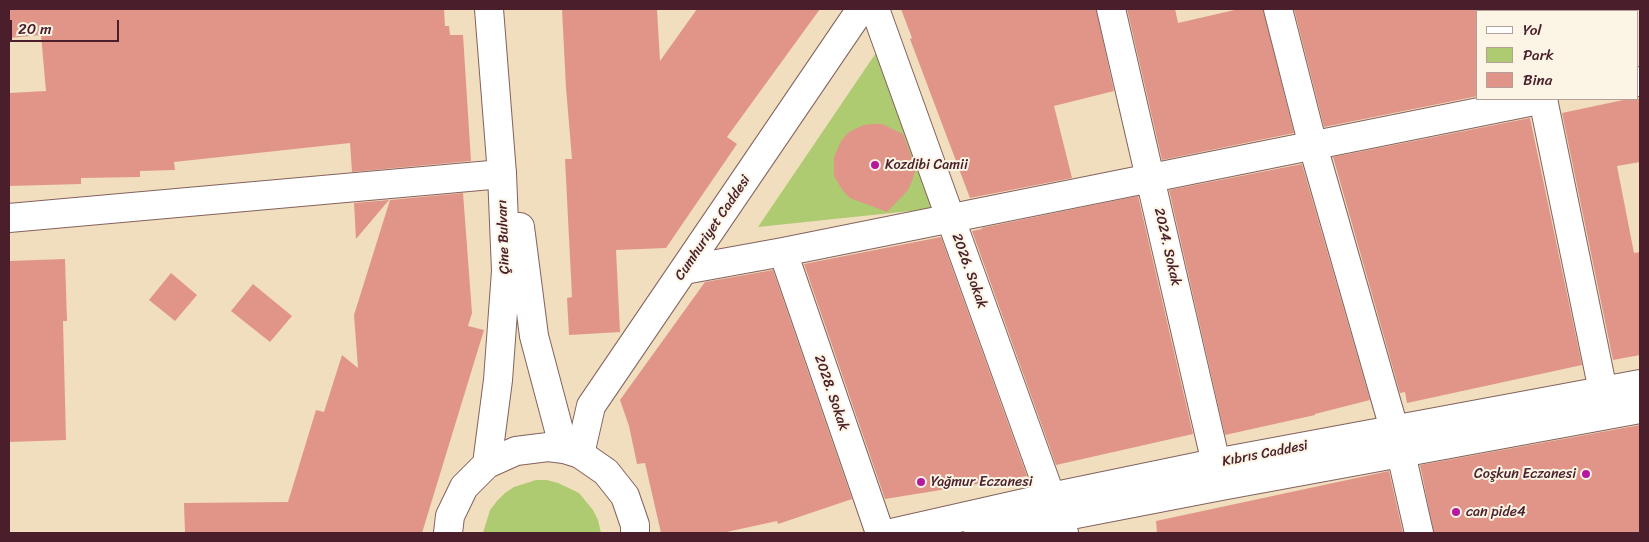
<!DOCTYPE html>
<meta charset="utf-8">
<style>
body{margin:0}
#map{position:relative;width:1649px;height:542px;overflow:hidden;background:#f0debe;font-family:Sriracha,sans-serif}
canvas{display:block}
.frame{position:absolute;inset:0;border:10px solid #4a1f2b;pointer-events:none}
.legend{position:absolute;left:1476px;top:10px;width:162px;height:90px;box-sizing:border-box;background:#fcf5e5;border:1px solid #b59f9b;margin:0;padding:6px 9px;list-style:none;font-size:15px;color:#4a1f2b}
.legend li{display:flex;align-items:center;gap:10px;height:25px}
.legend b{width:25px;border:1px solid #b59f9b}
.scale{position:absolute;left:10px;top:20px;width:109px;height:22px;box-sizing:border-box;border:2px solid #4a1f2b;border-top:0;padding-left:6px;font-size:15px;line-height:18px;white-space:nowrap;color:#4a1f2b;-webkit-text-stroke:4px #fcf5e5;paint-order:stroke}
</style>
<div id="map">
<canvas width="1649" height="542"></canvas>
<div class="frame"></div>
<ul class="legend">
<li><b style="height:6px;background:#fff"></b>Yol</li>
<li><b style="height:14px;background:#aecb72"></b>Park</li>
<li><b style="height:14px;background:#e19589"></b>Bina</li>
</ul>
<div class="scale">20 m</div>
</div>
<script>
const ctx = document.querySelector('canvas').getContext('2d');
ctx.lineJoin = 'round';
function fill(path, color) { ctx.fillStyle = color; ctx.fill(path, 'evenodd'); }
const shape = rows => new Path2D(rows.map(r => 'M' + r).join(''));
function stroke(path, color, width, dash) { ctx.strokeStyle = color; ctx.lineWidth = width; ctx.lineCap = dash ? 'butt' : 'round'; ctx.setLineDash(dash || []); ctx.stroke(path); }
function label(font, color, halo, rows, align = 'center') {
  ctx.font = font + ' Sriracha,sans-serif'; ctx.lineWidth = 4; ctx.setLineDash([]); ctx.textBaseline = 'middle'; ctx.strokeStyle = halo; ctx.fillStyle = color; for (const [text, x, y, turn = 0] of rows) {
    ctx.save(); ctx.translate(x, y); ctx.rotate((+turn || 0) * Math.PI / 180); ctx.textAlign = isNaN(turn) ? turn : align; if (halo) ctx.strokeText(text, 0, 0); ctx.fillText(text, 0, 0); ctx.restore();
  }
}
fill(shape([
 [880,47,939,208,758,227],
 [536,480,547,480,558,483,579,493,593,510,598,520,601,533,483,533,490,510,497,501,505,493,514,487]
]), '#aecb72');
fill(shape([
 [9,9,444,9,445,26,449,26,450,35,463,35,471,161,352,172,350,143,174,162,175,170,140,171,140,177,81,178,81,184,9,186,9,93,46,91,41,35,9,38],
 [562,9,657,9,660,61,697,9,820,9,727,137,737,144,666,248,616,250,620,332,569,335,567,298,572,297,565,159,572,159,566,88],
 [901,9,1096,9,1114,91,1054,106,1072,178,970,198,910,39,912,38],
 [1127,9,1175,9,1178,23,1239,9,1263,9,1294,133,1162,160],
 [1294,9,1478,9,1478,96,1324,127],
 [1640,97,1640,162,1617,166,1634,253,1640,252,1640,355,1613,360,1562,113,1628,99,1638,99],
 [1530,118,1582,365,1407,403,1405,392,1400,393,1333,157],
 [873,124,882,124,903,134,916,169,912,181,908,190,887,212,850,198,843,191,834,176,834,157,841,141,848,133,855,129,864,125],
 [1302,164,1370,400,1315,414,1315,415,1225,435,1169,190],
 [463,193,472,313,468,326,484,330,422,533,185,533,184,503,288,502,316,410,324,412,342,355,358,368,354,315,390,200],
 [1138,196,1193,434,1056,465,972,231,982,229,981,228],
 [389,200,356,239,354,203],
 [941,237,1027,476,885,499,804,264],
 [65,259,67,321,63,321,66,440,9,442,9,261],
 [773,270,852,499,778,524,777,521,722,533,661,533,645,463,637,464,629,426,620,400,705,282],
 [171,273,197,295,175,321,149,300],
 [253,284,292,316,270,342,231,311],
 [1640,425,1640,533,1434,533,1420,465],
 [1389,471,1403,533,1157,533,1156,521]
]), '#e19589');
const minor = shape([
 [875,9,1064,533],
 [1111,9,1221,485],
 [1278,9,1313,146,1401,453,1419,533],
 [1524,9,1525,11],
 [1638,82,1640,81],
 [1543,99,1603,391,1610,413],
 [9,218,502,174],
 [783,252,880,533],
 [684,270,783,252,1544,99],
 [580,454,591,406,861,9]
]);
const major = shape([
 [520,227,534,336,564,449],
 [487,464,498,380,506,271,502,174,489,9],
 [448,533,450,516,464,487,487,464,516,451,548,447,564,449,580,454,606,472,625,496,635,525,635,533],
 [892,533,1051,497,1215,463,1640,384],
 [978,533,1221,486,1640,409]
]);
stroke(minor, '#84625e', 30);
stroke(major, '#84625e', 30);
stroke(minor, '#fff', 28);
stroke(major, '#fff', 28);
for (const [x, y, r, color] of [
 [875,165,5,"#b5179e"],
 [1586,474,5,"#b5179e"],
 [921,482,5,"#b5179e"],
 [1456,512,5,"#b5179e"]
]) { const dot = new Path2D(); dot.arc(x, y, r, 0, 2 * Math.PI); ctx.fillStyle = color; ctx.fill(dot); stroke(dot, '#fcf5e5', 2); }
label('14px', '#4a1f2b', '#fcf5e5', [
 ["Kozdibi Camii",885,165],
 ["Coşkun Eczanesi",1576,474,"right"],
 ["Yağmur Eczanesi",931,482],
 ["can pide4",1466,512]
], 'left');
label('14px', '#4a1f2b', '#fcf5e5', [
 ["Cumhuriyet Caddesi",713,228,-56],
 ["Çine Bulvarı",504,237,-92],
 ["2024. Sokak",1167,247,77],
 ["2026. Sokak",969,271,70],
 ["2028. Sokak",831,393,71],
 ["Kıbrıs Caddesi",1265,454,-11]
]);
</script>
